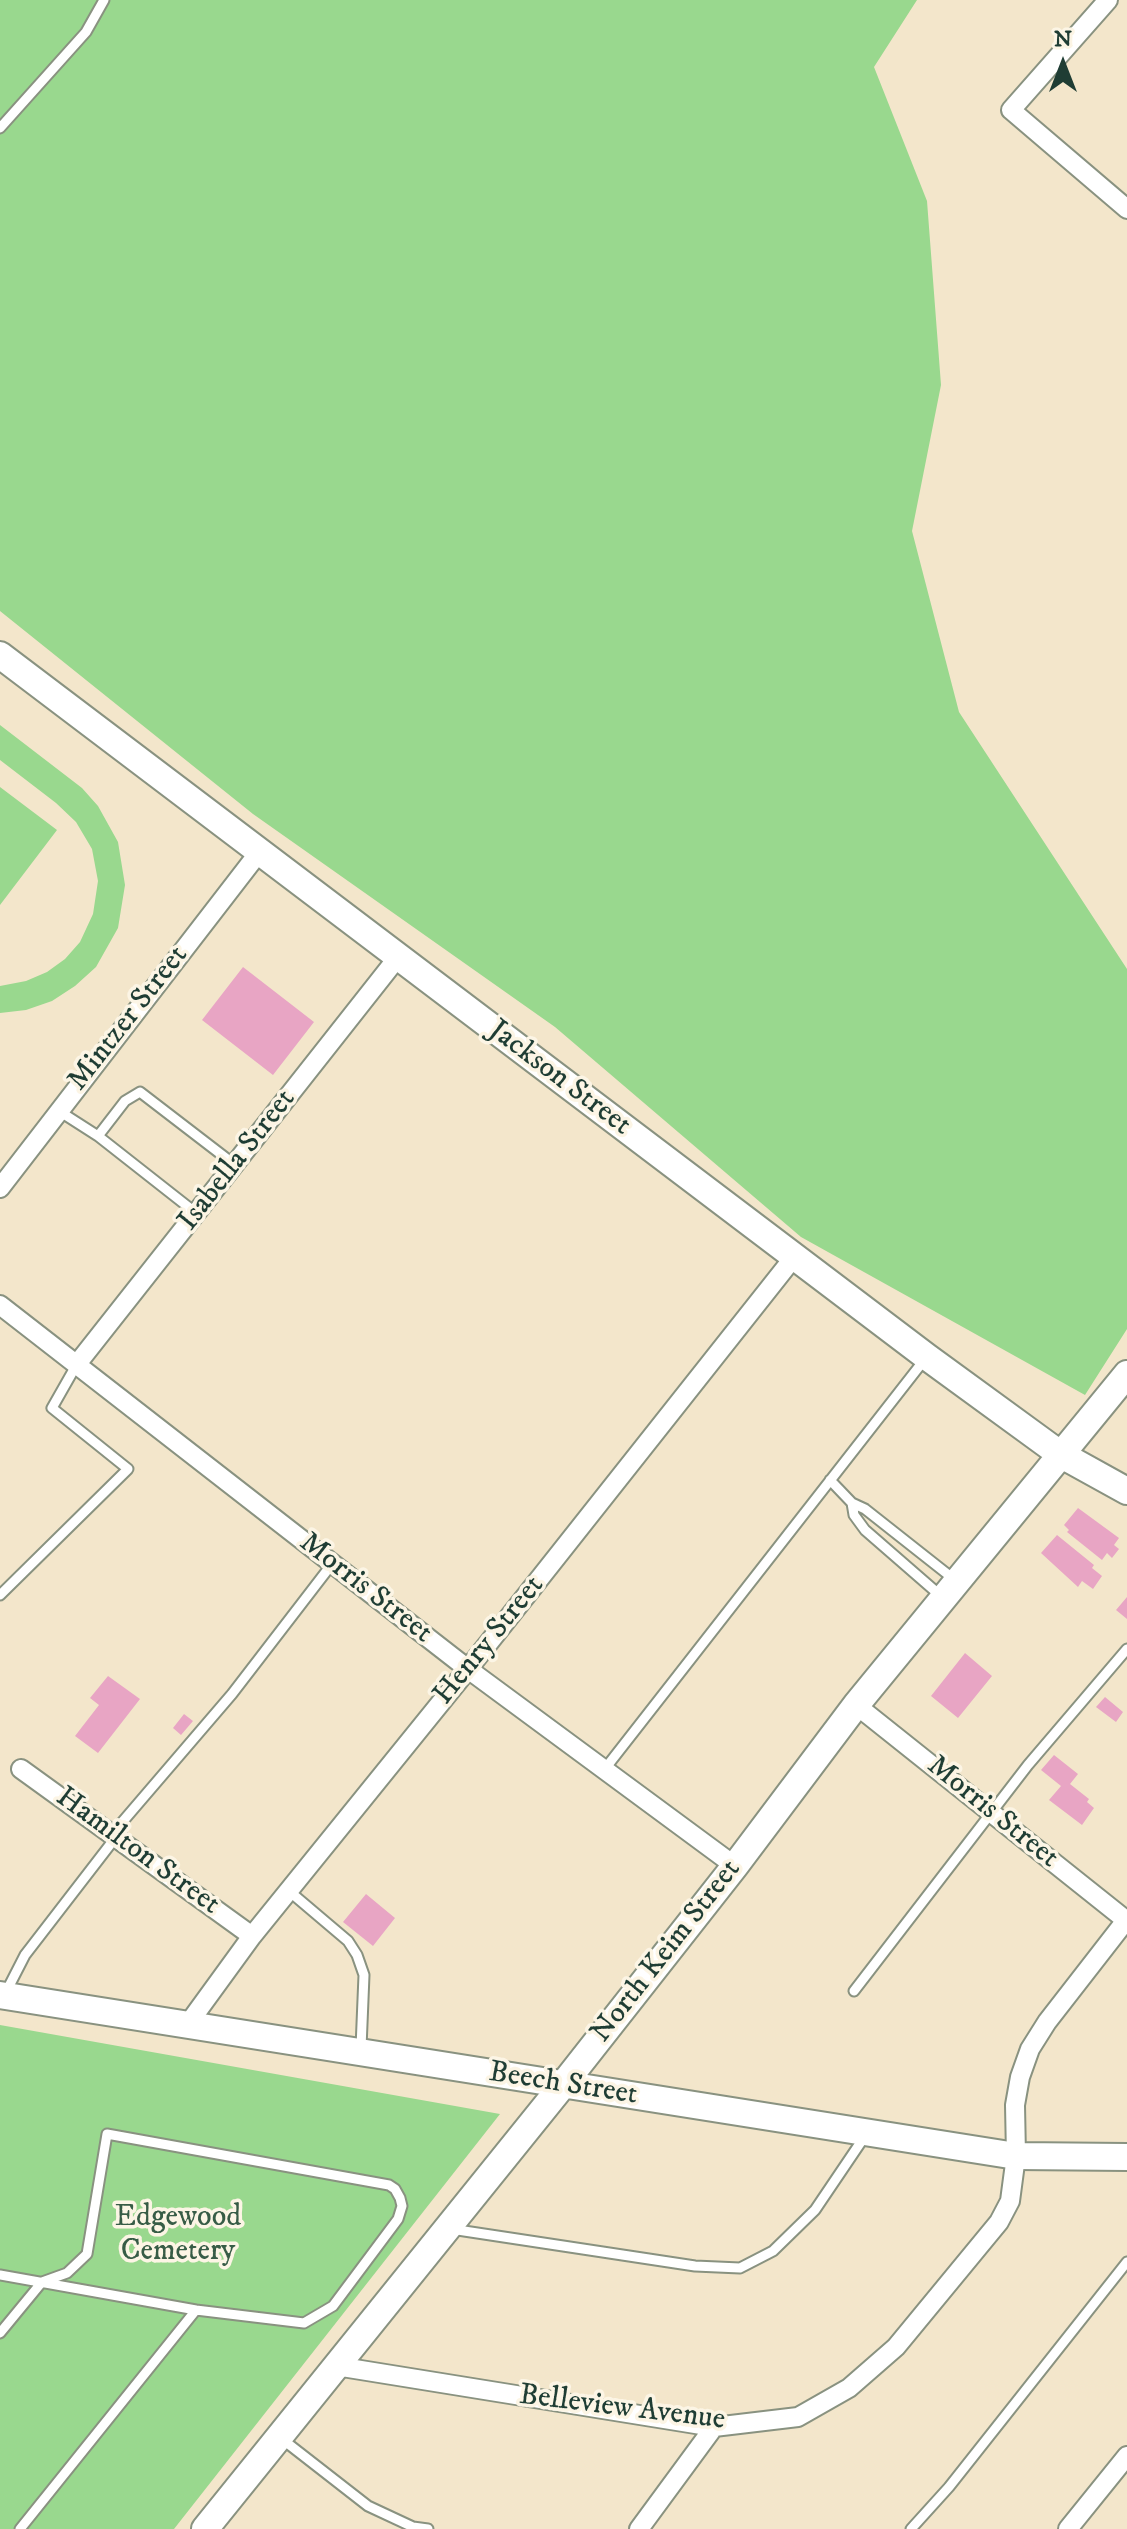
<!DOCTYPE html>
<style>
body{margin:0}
#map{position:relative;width:1127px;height:2529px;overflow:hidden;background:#f3e6cb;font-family:"IM FELL DW Pica",serif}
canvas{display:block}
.north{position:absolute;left:1023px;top:24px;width:80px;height:80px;-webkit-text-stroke:6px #fcf5e5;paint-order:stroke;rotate:0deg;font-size:22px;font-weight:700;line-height:32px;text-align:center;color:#1f3d34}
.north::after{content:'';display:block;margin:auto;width:28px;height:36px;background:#1f3d34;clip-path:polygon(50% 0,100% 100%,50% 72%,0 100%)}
</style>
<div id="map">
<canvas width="1127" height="2529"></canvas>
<div class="north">N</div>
</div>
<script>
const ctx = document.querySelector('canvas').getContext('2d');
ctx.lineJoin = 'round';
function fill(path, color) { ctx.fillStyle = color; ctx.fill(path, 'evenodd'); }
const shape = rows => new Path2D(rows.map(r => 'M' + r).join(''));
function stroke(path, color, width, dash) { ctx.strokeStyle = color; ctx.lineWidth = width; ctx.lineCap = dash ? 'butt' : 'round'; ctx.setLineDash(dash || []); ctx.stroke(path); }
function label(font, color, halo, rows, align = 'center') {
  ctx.font = font + ' "IM FELL DW Pica",serif'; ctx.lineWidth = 7; ctx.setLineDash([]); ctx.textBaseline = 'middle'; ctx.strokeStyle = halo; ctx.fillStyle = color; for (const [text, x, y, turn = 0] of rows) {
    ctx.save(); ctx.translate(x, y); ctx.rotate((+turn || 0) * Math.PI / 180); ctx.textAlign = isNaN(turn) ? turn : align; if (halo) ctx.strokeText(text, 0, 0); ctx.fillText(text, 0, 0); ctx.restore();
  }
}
fill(shape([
 [0,0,917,0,874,67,927,201,941,385,912,531,959,712,1127,969,1127,1329,1085,1395,801,1237,555,1027,253,814,0,611],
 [0,725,82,788,98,806,118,842,125,885,118,928,96,967,75,986,52,1001,26,1010,0,1013,0,986,26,981,47,972,65,959,80,942,93,914,98,881,92,849,76,822,56,803,0,760],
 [0,787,57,830,0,905],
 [0,2025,500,2114,174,2529,0,2529]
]), '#99d88e');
fill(shape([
 [243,967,314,1022,273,1075,202,1020],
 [1078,1508,1119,1538,1114,1545,1119,1549,1112,1558,1107,1553,1102,1560,1067,1532,1069,1530,1064,1525],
 [1057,1535,1094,1565,1092,1568,1102,1576,1093,1589,1082,1581,1078,1587,1041,1553],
 [1127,1597,1127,1619,1116,1610],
 [965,1653,992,1676,958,1718,931,1696],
 [108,1676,140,1699,98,1753,75,1736,99,1705,90,1698],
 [1105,1697,1123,1712,1116,1722,1096,1707],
 [184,1714,193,1721,181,1735,173,1728],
 [1054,1755,1078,1774,1070,1784,1089,1799,1087,1802,1094,1808,1082,1825,1049,1800,1061,1786,1041,1770],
 [366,1894,395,1918,373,1946,343,1922]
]), '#e8a5c4');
const lane = shape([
 [0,128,86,32,104,0],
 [59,1111,98,1136],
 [196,1213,98,1136,125,1101,140,1092,235,1165],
 [830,1480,852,1503,865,1509,955,1580],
 [852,1503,854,1515,865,1530,942,1597],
 [0,1595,128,1469,52,1408,77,1364],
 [604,1770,925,1359],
 [112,1834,232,1694,332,1564],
 [289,1891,348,1941,357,1955,364,1975,361,2048],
 [854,1991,1028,1765,1127,1649],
 [5,1994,25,1955,116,1837],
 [451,2229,695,2266,740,2268,773,2251,815,2210,865,2136],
 [0,2275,196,2310],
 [0,2333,42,2282,67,2273,87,2254,107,2134,389,2185,395,2189,400,2198,402,2206,398,2219,333,2306,304,2323,196,2310,20,2529],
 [282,2439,368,2506,413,2527,428,2529],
 [911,2529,949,2487,1127,2262]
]);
const street = shape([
 [1108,0,1011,110,1127,209],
 [0,1188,260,851],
 [0,1305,468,1669,735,1866],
 [77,1364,398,957],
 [856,1705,1127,1921],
 [21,1769,252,1936],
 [188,2024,252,1936,468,1669,794,1257],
 [336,2366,714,2427,798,2417,849,2388,896,2347,999,2222,1010,2201,1016,2156,1015,2105,1020,2077,1030,2049,1047,2022,1127,1919],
 [639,2529,714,2427],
 [1068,2529,1127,2456]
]);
const secondary = shape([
 [0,655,927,1357,1060,1454,1127,1491],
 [0,1995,1016,2156,1127,2157],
 [205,2529,562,2086,735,1866,856,1705,1127,1374]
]);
stroke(lane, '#899280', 13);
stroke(street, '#899280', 22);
stroke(secondary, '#899280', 30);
stroke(lane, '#fff', 9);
stroke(street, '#fff', 18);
stroke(secondary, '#fff', 26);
label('30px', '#1f3d34', '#fcf5e5', [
 ["Mintzer Street",129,1019,-52],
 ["Jackson Street",559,1079,37],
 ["Isabella Street",238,1161,-52],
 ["Morris Street",365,1589,38],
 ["Henry Street",490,1641,-51],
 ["Morris Street",992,1813,39],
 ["Hamilton Street",137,1852,36],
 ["North Keim Street",667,1952,-52],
 ["Beech Street",563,2085,9],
 ["Belleview Avenue",622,2409,7]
]);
label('30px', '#375c46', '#fcf5e5', [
 ["Edgewood",178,2219],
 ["Cemetery",178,2253]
]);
</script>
